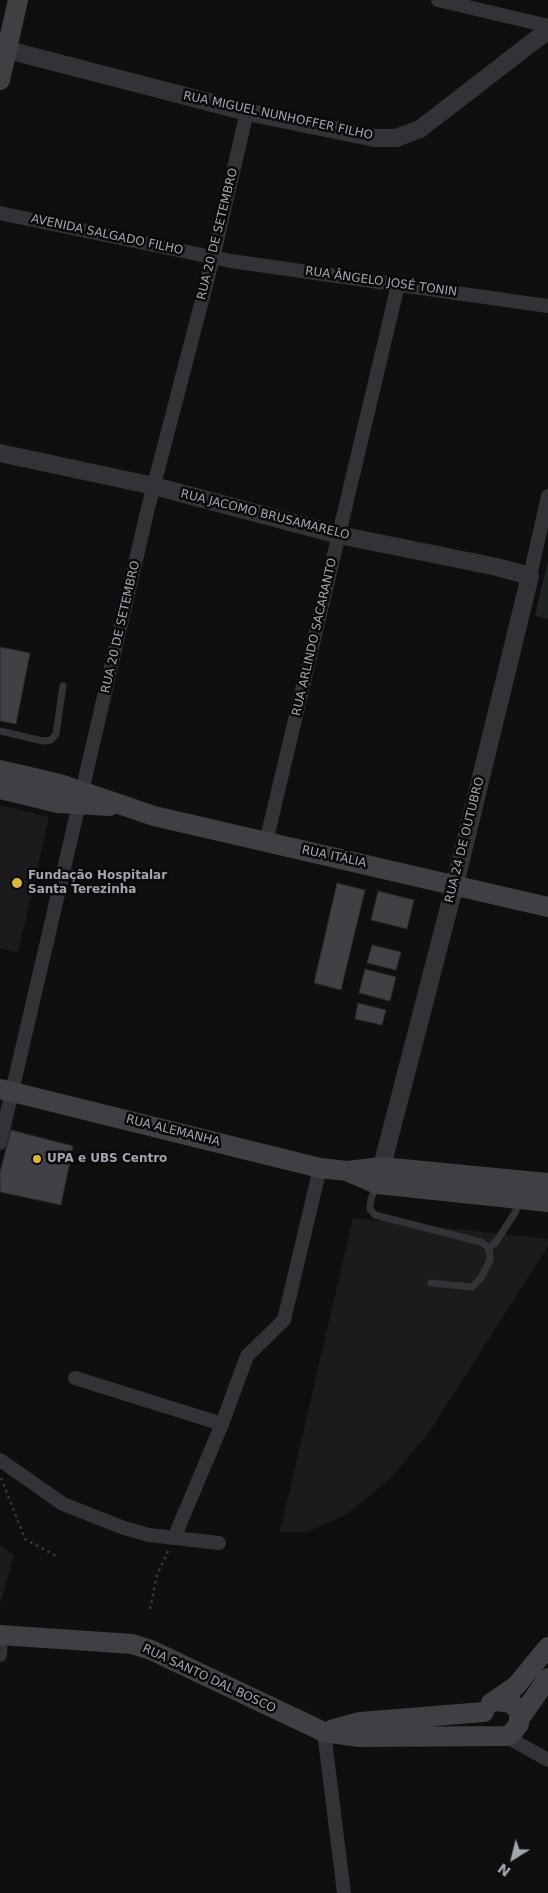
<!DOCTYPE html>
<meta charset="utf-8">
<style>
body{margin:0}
#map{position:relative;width:548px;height:1893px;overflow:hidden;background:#0f0f10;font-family:"DejaVu Sans",sans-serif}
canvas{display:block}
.north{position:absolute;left:488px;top:1833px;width:50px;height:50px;-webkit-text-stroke:4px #0a0a0b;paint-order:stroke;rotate:216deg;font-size:14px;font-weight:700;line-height:20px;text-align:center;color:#a2a5af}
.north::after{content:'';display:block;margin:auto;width:18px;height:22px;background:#a2a5af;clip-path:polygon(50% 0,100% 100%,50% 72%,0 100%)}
</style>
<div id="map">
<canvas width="548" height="1893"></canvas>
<div class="north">N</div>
</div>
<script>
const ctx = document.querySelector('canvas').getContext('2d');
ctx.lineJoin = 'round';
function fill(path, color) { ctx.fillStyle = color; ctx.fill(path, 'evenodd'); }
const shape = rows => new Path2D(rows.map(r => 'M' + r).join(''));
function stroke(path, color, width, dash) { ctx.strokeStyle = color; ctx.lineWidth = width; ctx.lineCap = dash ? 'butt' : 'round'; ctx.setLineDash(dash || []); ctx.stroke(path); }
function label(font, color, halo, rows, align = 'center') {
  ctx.font = font + ' "DejaVu Sans",sans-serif'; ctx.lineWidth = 5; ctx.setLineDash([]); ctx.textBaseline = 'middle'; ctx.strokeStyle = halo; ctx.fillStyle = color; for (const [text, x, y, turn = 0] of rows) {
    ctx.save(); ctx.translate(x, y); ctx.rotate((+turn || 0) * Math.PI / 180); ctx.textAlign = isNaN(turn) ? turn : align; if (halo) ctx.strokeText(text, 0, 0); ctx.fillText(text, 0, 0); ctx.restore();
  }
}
fill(shape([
 [0,805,49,817,18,953,0,948],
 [353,1218,548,1239,548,1246,430,1431,391,1478,347,1514,307,1532,280,1532],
 [0,1545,14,1555,1,1601,0,1601]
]), '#1b1b1d');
fill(shape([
 [548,560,548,619,535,616]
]), '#1e241f');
const building = shape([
 [0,647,30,653,16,724,0,721,0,647],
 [337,883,365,890,341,990,314,983,337,883],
 [378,891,414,900,407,929,371,920,378,891],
 [372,945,401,952,396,970,367,963,372,945],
 [365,969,396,977,390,1001,359,993,365,969],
 [358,1003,386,1010,382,1025,355,1019,358,1003],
 [11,1130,73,1146,61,1205,0,1192,0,1172,11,1130]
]);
fill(building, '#414145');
stroke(building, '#2a292c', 1);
stroke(shape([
 [1,1478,25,1539,58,1557],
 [150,1609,157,1575,168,1551]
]), '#393a3d', 2.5, [2.5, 4]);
stroke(shape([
 [0,731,43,741,51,740,56,734,63,686],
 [376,1186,371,1199,370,1209,375,1215,481,1242,489,1248,490,1260,481,1278,472,1287,431,1283],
 [489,1248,496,1242,516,1211,517,1201]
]), '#333337', 7);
stroke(shape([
 [438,0,548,26],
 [0,213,231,261,548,306],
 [530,576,548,496],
 [266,842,398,285],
 [0,1143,148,508,213,258,247,112],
 [75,1378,222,1424],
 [0,1460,63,1504,124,1528,149,1535,219,1543],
 [174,1538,222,1424,247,1356,284,1320,320,1168],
 [0,1655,1,1635],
 [324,1732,344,1893],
 [505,1736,548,1760]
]), '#333337', 14);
stroke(shape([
 [8,50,247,112,375,138,396,138,420,129,548,30],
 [0,453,154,486,339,535,497,567,530,576,455,884,379,1178]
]), '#333337', 18);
stroke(shape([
 [0,80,18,0],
 [0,770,60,784,154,816,548,907],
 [0,789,58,803,109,806],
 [0,1089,320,1168,347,1171,382,1167,548,1183],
 [349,1172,377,1184,548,1202],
 [0,1635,132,1644,151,1650,324,1732,359,1737,505,1736,511,1734,519,1724,519,1712,512,1703,496,1701],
 [491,1703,516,1686,548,1647],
 [520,1718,548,1678],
 [331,1730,360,1722,484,1712]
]), '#3f4044', 20);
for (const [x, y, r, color] of [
 [17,883,6,"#dab53d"],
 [37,1159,5,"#dab53d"]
]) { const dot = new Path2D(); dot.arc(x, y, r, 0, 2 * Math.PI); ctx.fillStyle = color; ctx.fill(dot); stroke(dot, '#0a0a0b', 2); }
label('12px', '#a2a5af', '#0a0a0b', [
 ["RUA MIGUEL NUNHOFFER FILHO",278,116,12],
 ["RUA 20 DE SETEMBRO",218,234,-76],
 ["AVENIDA SALGADO FILHO",107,235,12],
 ["RUA ÂNGELO JOSÉ TONIN",381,282,8],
 ["RUA JACOMO BRUSAMARELO",265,515,14],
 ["RUA 20 DE SETEMBRO",121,627,-77],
 ["RUA ARLINDO SACARANTO",315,637,-77],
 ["RUA 24 DE OUTUBRO",465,840,-76],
 ["RUA ITÁLIA",334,857,12],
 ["RUA ALEMANHA",173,1131,14],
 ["RUA SANTO DAL BOSCO",209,1679,25]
]);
label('bold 12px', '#a2a5af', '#0a0a0b', [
 ["Fundação Hospitalar",28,876],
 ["Santa Terezinha",28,890],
 ["UPA e UBS Centro",47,1159]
], 'left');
</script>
